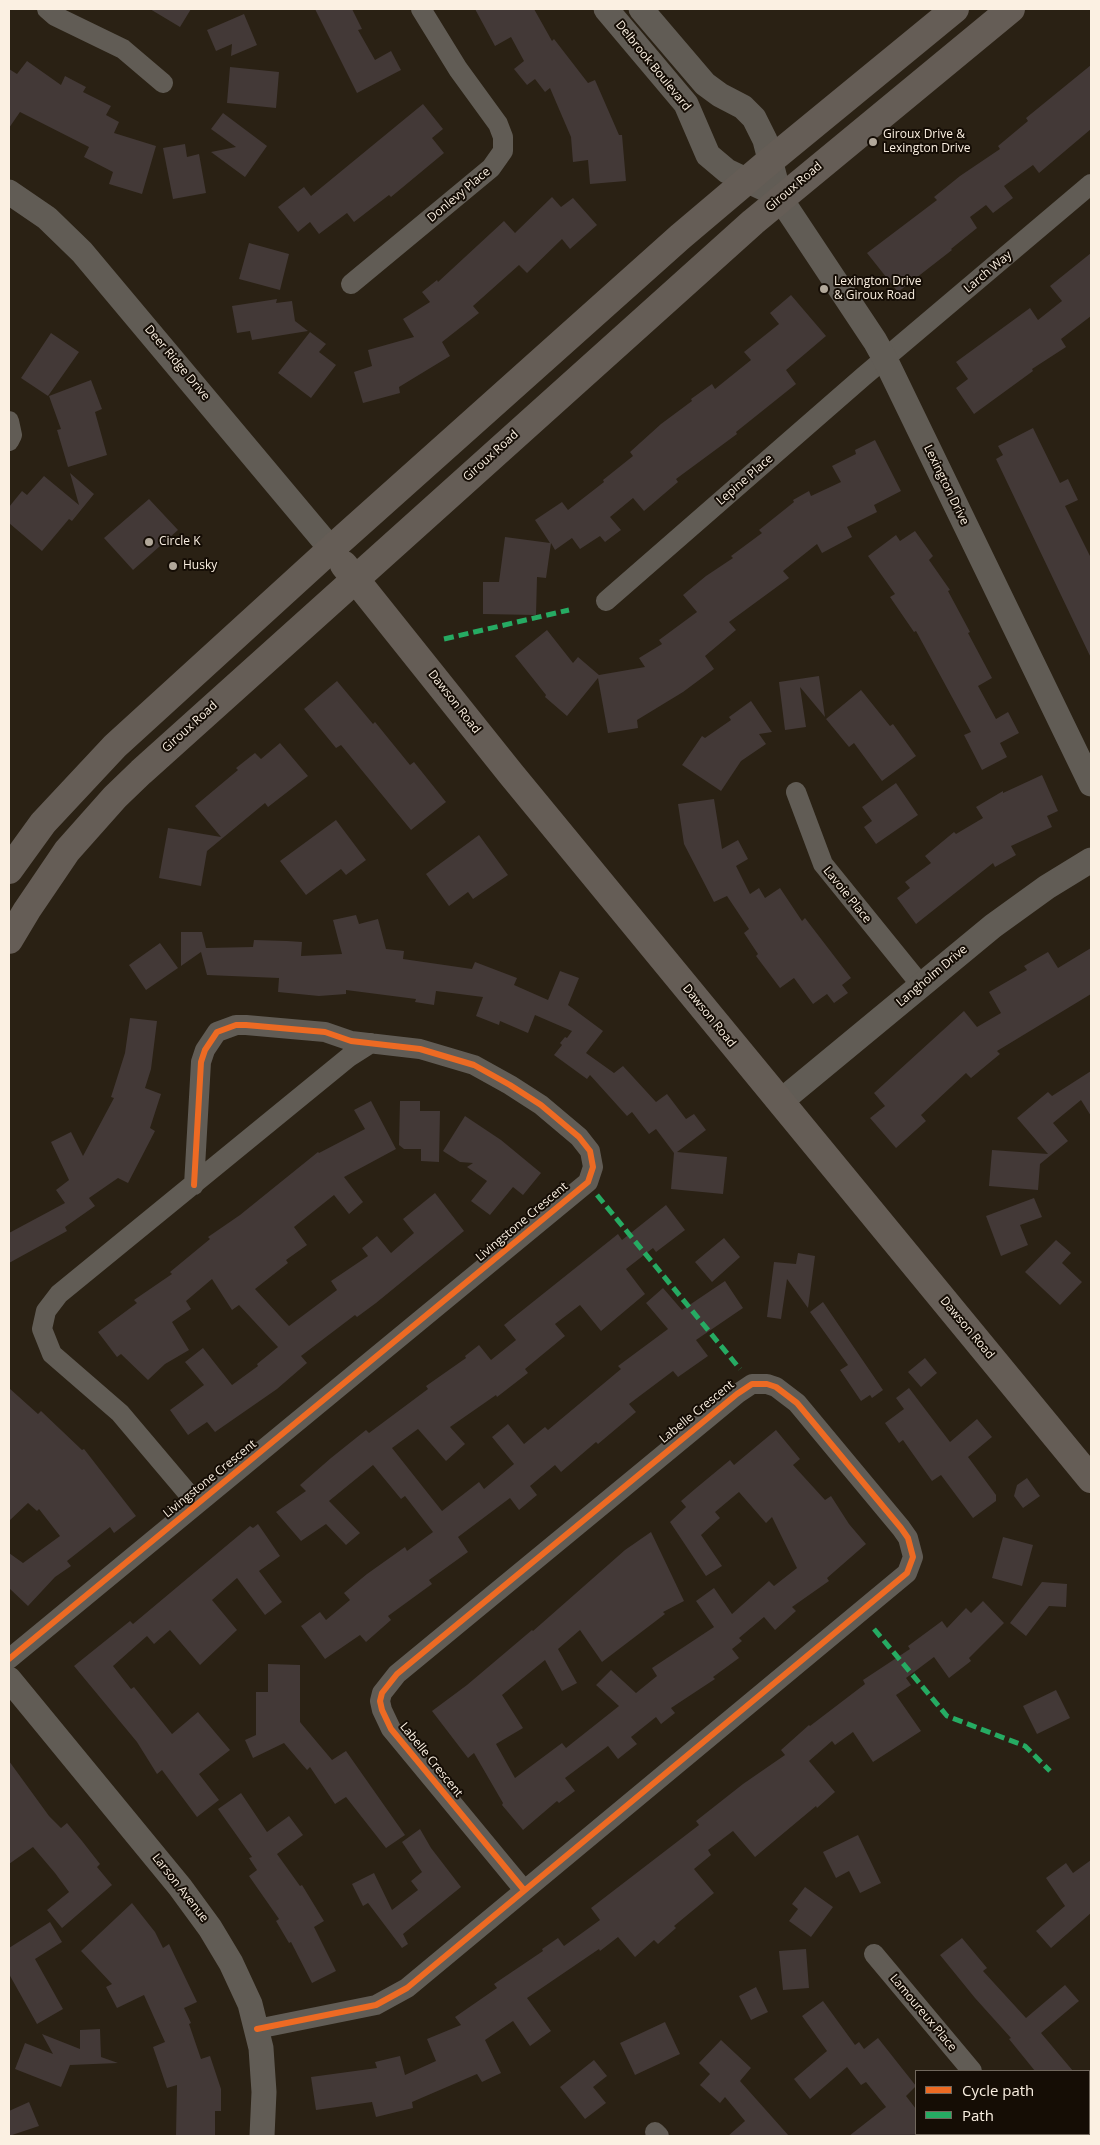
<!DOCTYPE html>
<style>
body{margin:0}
#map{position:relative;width:1100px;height:2145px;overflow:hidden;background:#2a2114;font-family:"Open Sans",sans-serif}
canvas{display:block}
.frame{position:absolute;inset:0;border:10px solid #fbf0e2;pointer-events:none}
.legend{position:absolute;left:915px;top:2070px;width:175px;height:65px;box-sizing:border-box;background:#150d05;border:1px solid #71685d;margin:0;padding:6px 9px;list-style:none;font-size:15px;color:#fbf0e2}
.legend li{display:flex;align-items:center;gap:10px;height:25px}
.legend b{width:25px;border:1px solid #71685d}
</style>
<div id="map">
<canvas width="1100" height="2145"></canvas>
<div class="frame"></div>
<ul class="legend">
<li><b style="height:6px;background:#ed6a23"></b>Cycle path</li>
<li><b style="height:6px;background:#26ab63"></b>Path</li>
</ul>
</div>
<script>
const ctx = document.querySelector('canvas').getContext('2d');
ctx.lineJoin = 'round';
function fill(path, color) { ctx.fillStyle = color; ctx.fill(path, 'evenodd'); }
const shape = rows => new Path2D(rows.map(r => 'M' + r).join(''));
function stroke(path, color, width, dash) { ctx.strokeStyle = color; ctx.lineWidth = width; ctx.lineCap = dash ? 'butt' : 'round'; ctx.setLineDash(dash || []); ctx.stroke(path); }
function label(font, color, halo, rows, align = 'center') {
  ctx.font = font + ' "Open Sans",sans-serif'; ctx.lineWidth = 4; ctx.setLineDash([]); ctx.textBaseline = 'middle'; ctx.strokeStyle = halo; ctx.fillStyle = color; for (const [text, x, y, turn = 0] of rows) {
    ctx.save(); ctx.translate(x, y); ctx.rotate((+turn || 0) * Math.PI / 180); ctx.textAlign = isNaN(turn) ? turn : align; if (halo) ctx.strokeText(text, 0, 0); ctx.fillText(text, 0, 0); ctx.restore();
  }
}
fill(shape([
 [150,9,191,9,180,27],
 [315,9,352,9,362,29,358,30,375,60,391,51,401,70,357,93],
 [475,9,534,9,552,41,554,39,588,83,595,80,619,135,622,135,626,181,590,184,588,160,573,162,571,137,550,88,545,92,535,79,527,85,514,69,524,61,511,37,495,46],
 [244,14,257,45,231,56,232,44,216,51,207,30],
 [27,61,61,85,65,76,86,87,83,92,111,106,106,115,119,122,114,133,156,146,142,194,109,184,113,172,84,157,89,147,20,112,9,128,9,69,17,74],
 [1091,65,1091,129,1039,173,1033,165,1004,186,1013,198,993,213,986,205,970,217,977,228,951,249,952,250,898,292,867,253,937,200,934,197,960,176,1000,149,998,146,1028,121,1026,118],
 [230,67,279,72,276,108,227,103],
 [423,104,443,129,432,138,444,153,391,197,389,195,354,222,347,213,319,234,310,222,298,232,278,207,304,187,311,196],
 [223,113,267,146,245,177,211,152,236,147,211,129],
 [185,144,187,157,199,154,206,193,173,199,163,148],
 [552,197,561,207,573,198,597,225,570,249,562,239,527,273,519,265,473,306,479,313,442,342,450,356,399,387,400,393,363,403,354,372,372,366,368,350,414,337,403,319,430,302,422,292,437,280,438,282,504,221,515,233],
 [249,243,289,254,280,290,239,279],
 [1091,253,1091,316,1061,339,1066,347,1032,369,1033,371,974,414,956,388,968,379,956,362,1030,308,1038,320,1062,301,1050,286],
 [791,295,826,336,786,370,796,384,736,432,737,434,676,479,678,482,644,511,633,498,610,517,621,530,605,542,600,536,580,549,572,538,555,550,551,543,546,578,537,577,536,615,483,614,483,582,499,582,505,537,550,543,535,520,562,502,568,510,604,482,603,480,633,456,630,452,661,424,692,401,691,399,712,384,715,389,751,360,744,352,779,324,770,313],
 [277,299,276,303,292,301,295,321,308,331,252,340,250,331,237,333,232,306],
 [310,332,326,344,319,352,336,365,311,398,278,373],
 [51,333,79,352,48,396,21,378],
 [91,380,102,409,95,412,107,455,68,467,57,430,61,429,49,396],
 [1033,428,1060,483,1068,479,1078,500,1065,506,1091,558,1091,658,996,459,1003,455,998,446],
 [875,440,901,491,874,505,877,512,847,527,852,537,822,553,817,544,783,571,789,578,729,622,736,630,705,656,714,669,683,692,637,720,638,728,608,733,598,678,567,716,545,697,546,695,515,656,547,630,573,663,578,657,599,675,645,667,639,658,662,644,659,640,697,612,683,595,706,576,733,558,731,556,762,533,759,530,794,502,793,500,809,491,811,496,841,482,832,466,856,454,855,450],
 [70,473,94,494,72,521,69,519,42,551,9,523,9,507,22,491,27,495,44,476,79,505],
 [149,499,178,530,133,570,104,538],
 [915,531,933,556,929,560,950,590,948,591,970,632,968,633,992,678,978,686,996,719,1008,712,1019,733,1000,743,1007,757,982,770,964,735,971,732,916,631,914,632,890,597,895,594,868,556,896,535,900,541],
 [819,676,825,717,800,687,806,727,785,730,779,682],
 [337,681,373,724,375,722,410,765,414,762,446,802,411,830,341,745,336,748,304,709],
 [861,690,890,726,893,724,916,756,882,781,854,743,849,747,826,719],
 [751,701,772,732,759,734,766,744,741,761,721,791,682,765,702,736,705,738,731,720,729,717],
 [280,743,308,776,268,807,265,803,207,851,201,886,159,878,168,828,221,837,195,806,238,770,236,768,255,753,261,759],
 [1042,775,1058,811,1047,816,1052,827,1011,846,1016,855,995,867,993,863,916,924,897,898,910,888,905,882,931,863,925,856,954,832,956,834,983,818,976,807,1003,791,1003,793],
 [896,783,918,815,876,844,864,827,872,821,862,807],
 [714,799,722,849,738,840,748,859,736,866,750,894,759,888,765,898,780,888,802,921,805,918,851,978,842,985,848,993,834,1003,827,994,813,1004,794,978,780,988,756,956,758,954,744,933,749,929,727,896,714,902,684,844,678,804],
 [336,820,366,860,346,875,341,869,306,895,280,861],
 [479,835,508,875,473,899,468,892,449,906,426,874],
 [356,915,359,924,378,919,386,949,404,951,403,959,472,969,475,962,517,978,514,985,548,1000,560,971,579,978,568,1005,603,1031,586,1053,614,1073,623,1066,656,1102,667,1094,686,1119,694,1114,706,1130,677,1152,727,1157,723,1194,671,1189,674,1153,656,1129,649,1134,632,1112,627,1116,590,1075,587,1079,554,1055,562,1045,560,1043,565,1037,567,1038,572,1031,535,1015,528,1033,500,1021,499,1025,476,1016,483,997,436,991,434,1005,415,1002,416,999,346,990,346,994,319,996,278,992,279,978,207,975,201,952,181,966,181,932,202,932,206,948,253,947,254,940,287,941,302,942,301,956,342,954,333,920],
 [160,943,178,968,146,990,129,965],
 [1091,948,1091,994,997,1051,1000,1054,971,1078,966,1073,921,1115,926,1121,896,1148,870,1118,885,1106,874,1093,964,1011,977,1027,1001,1013,989,992,1027,970,1024,966,1048,952,1058,968],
 [130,1018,157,1021,151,1069,145,1088,161,1094,150,1128,155,1131,128,1183,118,1178,89,1198,95,1206,65,1227,67,1231,9,1263,9,1233,65,1203,56,1190,69,1180,51,1142,71,1132,83,1156,114,1098,111,1097,125,1053],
 [1091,1071,1091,1116,1081,1100,1053,1123,1068,1141,1040,1164,1038,1190,989,1186,992,1150,1048,1154,1017,1118,1048,1092,1052,1096],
 [371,1101,396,1149,344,1177,363,1202,349,1214,334,1195,294,1227,307,1245,286,1260,288,1263,255,1289,289,1326,337,1290,331,1281,368,1256,362,1248,377,1236,391,1253,414,1233,403,1219,435,1193,464,1231,376,1303,357,1317,355,1315,301,1356,307,1363,277,1389,215,1432,207,1422,188,1435,170,1410,204,1385,185,1362,203,1348,232,1385,258,1366,257,1364,278,1347,239,1305,232,1310,212,1279,186,1301,191,1309,172,1322,189,1350,165,1364,148,1380,121,1354,117,1357,98,1332,137,1303,134,1300,172,1274,170,1272,210,1239,208,1237,240,1215,318,1152,319,1153,365,1129,354,1110],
 [400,1101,420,1101,420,1111,440,1111,439,1162,421,1161,421,1149,404,1149,399,1145],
 [465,1116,501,1140,541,1173,523,1195,513,1187,490,1215,471,1201,487,1181,467,1167,473,1163,460,1162,443,1151],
 [1034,1198,1042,1217,1020,1225,1028,1245,1001,1256,986,1216],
 [666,1205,685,1230,656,1252,653,1248,626,1269,645,1294,601,1331,580,1305,555,1324,565,1336,525,1369,528,1373,497,1397,496,1395,450,1427,465,1444,446,1461,418,1429,392,1448,442,1511,479,1482,484,1489,514,1464,492,1437,508,1424,524,1444,545,1427,548,1430,621,1369,618,1366,668,1329,646,1303,663,1288,682,1310,725,1281,743,1308,696,1340,708,1356,678,1377,673,1371,629,1404,636,1412,598,1444,596,1442,561,1472,555,1465,530,1486,537,1495,519,1510,510,1498,458,1537,468,1552,429,1580,432,1584,388,1616,391,1620,366,1642,360,1635,325,1659,301,1626,320,1612,326,1620,350,1600,344,1593,367,1574,405,1547,407,1551,433,1532,405,1496,401,1499,373,1465,329,1501,360,1533,346,1545,326,1524,301,1541,276,1512,306,1491,300,1485,331,1458,366,1430,369,1433,428,1389,426,1386,466,1358,465,1356,479,1345,491,1360,516,1340,504,1325,618,1234,622,1240],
 [724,1238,740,1257,712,1282,695,1262],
 [1056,1240,1071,1253,1062,1263,1082,1282,1060,1305,1025,1272],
 [798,1253,815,1256,808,1308,787,1279,781,1319,767,1317,774,1262,796,1264],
 [823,1302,883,1390,872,1398,870,1395,861,1401,840,1370,848,1365,810,1312],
 [925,1358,937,1373,921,1387,908,1372],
 [9,1388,38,1414,41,1411,82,1450,84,1449,136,1516,114,1533,110,1527,67,1561,71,1566,55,1577,28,1606,9,1588,9,1553,23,1563,60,1536,39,1509,37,1511,28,1503,9,1521],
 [909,1388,950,1442,977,1419,992,1437,968,1457,996,1495,996,1501,973,1518,941,1475,932,1481,903,1440,899,1443,885,1423,904,1409,896,1398],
 [776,1430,800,1459,793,1465,825,1500,831,1496,849,1524,866,1544,827,1578,829,1581,792,1607,796,1611,775,1630,764,1617,739,1638,742,1641,732,1649,739,1658,713,1677,715,1679,671,1708,675,1713,661,1724,656,1717,631,1737,637,1744,618,1759,608,1746,565,1778,575,1791,559,1803,557,1801,523,1830,502,1805,503,1803,474,1753,468,1758,432,1711,467,1685,532,1630,533,1631,625,1550,651,1532,684,1601,663,1612,665,1614,602,1662,580,1630,558,1649,577,1683,562,1691,545,1660,502,1695,523,1728,496,1744,515,1778,562,1743,566,1748,619,1706,596,1685,611,1670,636,1693,657,1676,652,1668,714,1627,696,1601,714,1588,732,1614,769,1581,774,1586,797,1568,772,1517,766,1523,739,1492,715,1512,720,1518,701,1535,722,1566,706,1576,670,1522,686,1507,681,1501,695,1489,730,1460,734,1465],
 [1027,1478,1040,1496,1023,1508,1014,1496,1017,1485],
 [258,1524,280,1556,259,1571,282,1602,265,1615,237,1578,212,1600,237,1630,200,1665,170,1630,154,1644,147,1636,113,1666,131,1689,134,1687,172,1734,198,1712,230,1750,199,1774,219,1800,197,1817,162,1770,157,1774,137,1742,74,1666,130,1621,133,1624,250,1526,253,1528],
 [1003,1537,1033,1545,1022,1586,992,1578],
 [1042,1582,1067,1584,1066,1607,1049,1606,1026,1636,1010,1623],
 [983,1601,1004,1623,969,1658,971,1661,949,1678,934,1657,906,1678,911,1685,896,1695,921,1731,873,1762,853,1732,835,1745,832,1741,809,1761,835,1792,817,1808,816,1806,755,1857,733,1831,708,1850,711,1855,694,1869,714,1893,674,1926,676,1928,658,1944,654,1940,635,1957,618,1937,600,1951,599,1949,527,1998,551,2031,530,2046,513,2021,485,2040,501,2073,482,2082,477,2074,412,2102,413,2108,376,2117,372,2102,316,2110,311,2077,377,2068,375,2062,400,2056,405,2075,436,2061,427,2039,461,2025,455,2017,497,1988,494,1984,543,1951,542,1949,558,1938,564,1946,600,1920,591,1908,699,1825,696,1821,743,1784,785,1755,781,1750,809,1725,810,1726,865,1684,863,1680,910,1649,908,1646,942,1621,947,1628,966,1608,971,1613],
 [268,1664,300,1665,300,1722,332,1760,346,1751,405,1835,386,1848,346,1797,335,1804,310,1767,307,1770,284,1743,253,1758,245,1740,256,1735,256,1692,268,1692],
 [1056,1690,1070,1718,1037,1734,1023,1706],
 [9,1761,49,1816,61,1828,67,1823,82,1841,100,1864,97,1867,112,1885,62,1928,47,1910,69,1892,55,1873,33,1847,9,1864],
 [241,1793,267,1832,289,1816,303,1835,277,1854,300,1886,302,1885,324,1921,314,1927,336,1971,312,1983,291,1942,289,1943,276,1921,279,1919,249,1876,257,1870,249,1858,252,1857,218,1809],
 [420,1829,431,1848,461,1887,403,1934,408,1944,402,1948,368,1903,363,1906,352,1884,374,1873,392,1910,418,1890,411,1881,422,1872,402,1842],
 [858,1835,881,1883,860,1893,849,1871,836,1878,823,1852],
 [1091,1860,1091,1913,1051,1948,1036,1931,1065,1906,1046,1878,1066,1863,1073,1873],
 [805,1887,833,1907,811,1937,789,1921,798,1909,792,1904],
 [132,1903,155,1932,163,1948,169,1944,197,2002,184,2008,191,2023,189,2024,201,2059,210,2056,221,2089,221,2111,215,2111,215,2136,176,2136,177,2085,167,2088,153,2047,165,2042,144,1995,117,2008,106,1987,112,1984,81,1951],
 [50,1922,62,1942,35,1959,63,2009,37,2024,9,1974,9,1948],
 [962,1938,987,1968,983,1971,1026,2018,1065,1985,1079,2001,1041,2033,1073,2071,1035,2071,1009,2039,1011,2038,975,1998,940,1955],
 [806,1949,809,1988,783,1990,779,1951],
 [756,1987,768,2012,751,2020,739,1996],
 [823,2001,855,2045,859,2042,864,2049,878,2038,916,2086,906,2096,916,2109,916,2136,849,2136,886,2107,866,2082,861,2085,847,2067,810,2099,794,2079,827,2051,802,2016],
 [665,2022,680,2054,635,2075,620,2043],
 [100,2029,101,2057,118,2063,70,2065,61,2087,15,2069,25,2043,53,2054,42,2034,80,2049,80,2030],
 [721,2040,751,2068,740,2081,789,2136,728,2136,745,2121,725,2097,720,2103,700,2085,710,2074,699,2063],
 [594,2060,607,2076,593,2087,606,2103,585,2119,560,2087],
 [29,2102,39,2126,9,2136,9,2111]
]), '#433937');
stroke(shape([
 [47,9,55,16,123,49,163,83],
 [351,284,491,168,503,151,503,137,498,124,458,69,421,9],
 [9,421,12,435,9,441],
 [606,601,864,376,1091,184],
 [796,792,823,864,921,985],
 [197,1504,120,1413,52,1354,42,1329,46,1311,59,1294,349,1057,371,1043],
 [9,1659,588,1182,593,1167,590,1151,579,1137,541,1105,510,1085,474,1065,420,1049,351,1041,325,1032,246,1025,236,1025,217,1032,205,1050,201,1062,194,1185],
 [874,1954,972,2071],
 [257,2029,376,2005,407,1988,907,1573,913,1557,908,1538,901,1528,797,1403,776,1387,767,1384,752,1384,737,1394,397,1674,382,1693,380,1701,382,1710,391,1729,524,1890],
 [655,2132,659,2136],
 [1024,2134,1027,2136]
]), '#615c55', 20);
stroke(shape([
 [606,9,686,104,708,155,727,171,763,188],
 [641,9,705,84,720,95,743,107,754,118,765,140,780,198,875,341,885,359,1091,784],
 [9,192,47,218,82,252,331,549],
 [780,1102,993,926,1047,887,1091,860],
 [9,1679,180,1887,210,1928,231,1963,250,2004,261,2048,264,2092,262,2136]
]), '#615c55', 25);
stroke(shape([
 [344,565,511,774,1091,1479],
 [9,870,43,823,115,746,331,549,680,237,771,160,955,9],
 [9,940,27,910,67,851,115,797,141,772,753,222,1011,9]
]), '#655d56', 28);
stroke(shape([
 [444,639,569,610],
 [597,1195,740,1369],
 [874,1629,947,1716,1025,1746,1050,1771]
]), '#26ab63', 5, [10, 5]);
stroke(shape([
 [9,1659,588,1182,593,1167,590,1151,579,1137,541,1105,510,1085,474,1065,420,1049,351,1041,325,1032,246,1025,236,1025,217,1032,205,1050,201,1062,194,1185],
 [257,2029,376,2005,407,1988,907,1573,913,1557,908,1538,901,1528,797,1403,776,1387,767,1384,752,1384,737,1394,397,1674,382,1693,380,1701,382,1710,391,1729,524,1890]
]), '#ed6a23', 6);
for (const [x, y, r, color] of [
 [873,142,5,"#b2a89a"],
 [824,289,5,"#b2a89a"],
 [149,542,5,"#b2a89a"],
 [173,566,5,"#b2a89a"]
]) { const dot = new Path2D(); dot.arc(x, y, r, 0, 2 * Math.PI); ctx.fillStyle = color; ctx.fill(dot); stroke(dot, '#150d05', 2); }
label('12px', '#fbf0e2', '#150d05', [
 ["Delbrook Boulevard",653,66,51],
 ["Giroux Road",794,187,-40],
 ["Donlevy Place",459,195,-40],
 ["Larch Way",988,272,-40],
 ["Deer Ridge Drive",177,363,50],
 ["Giroux Road",491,456,-42],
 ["Lepine Place",745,480,-41],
 ["Lexington Drive",946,485,64],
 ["Dawson Road",454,702,52],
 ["Giroux Road",190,727,-42],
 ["Lavoie Place",847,895,51],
 ["Langholm Drive",932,976,-40],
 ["Dawson Road",709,1016,51],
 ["Livingstone Crescent",522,1222,-40],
 ["Dawson Road",967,1328,50],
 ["Labelle Crescent",697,1412,-39],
 ["Livingstone Crescent",210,1479,-39],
 ["Labelle Crescent",431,1760,51],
 ["Larson Avenue",180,1888,52],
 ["Lamoureux Place",923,2013,50]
]);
label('12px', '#fbf0e2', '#150d05', [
 ["Giroux Drive &",883,135],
 ["Lexington Drive",883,149],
 ["Lexington Drive",834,282],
 ["& Giroux Road",834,296],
 ["Circle K",159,542],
 ["Husky",183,566]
], 'left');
</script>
